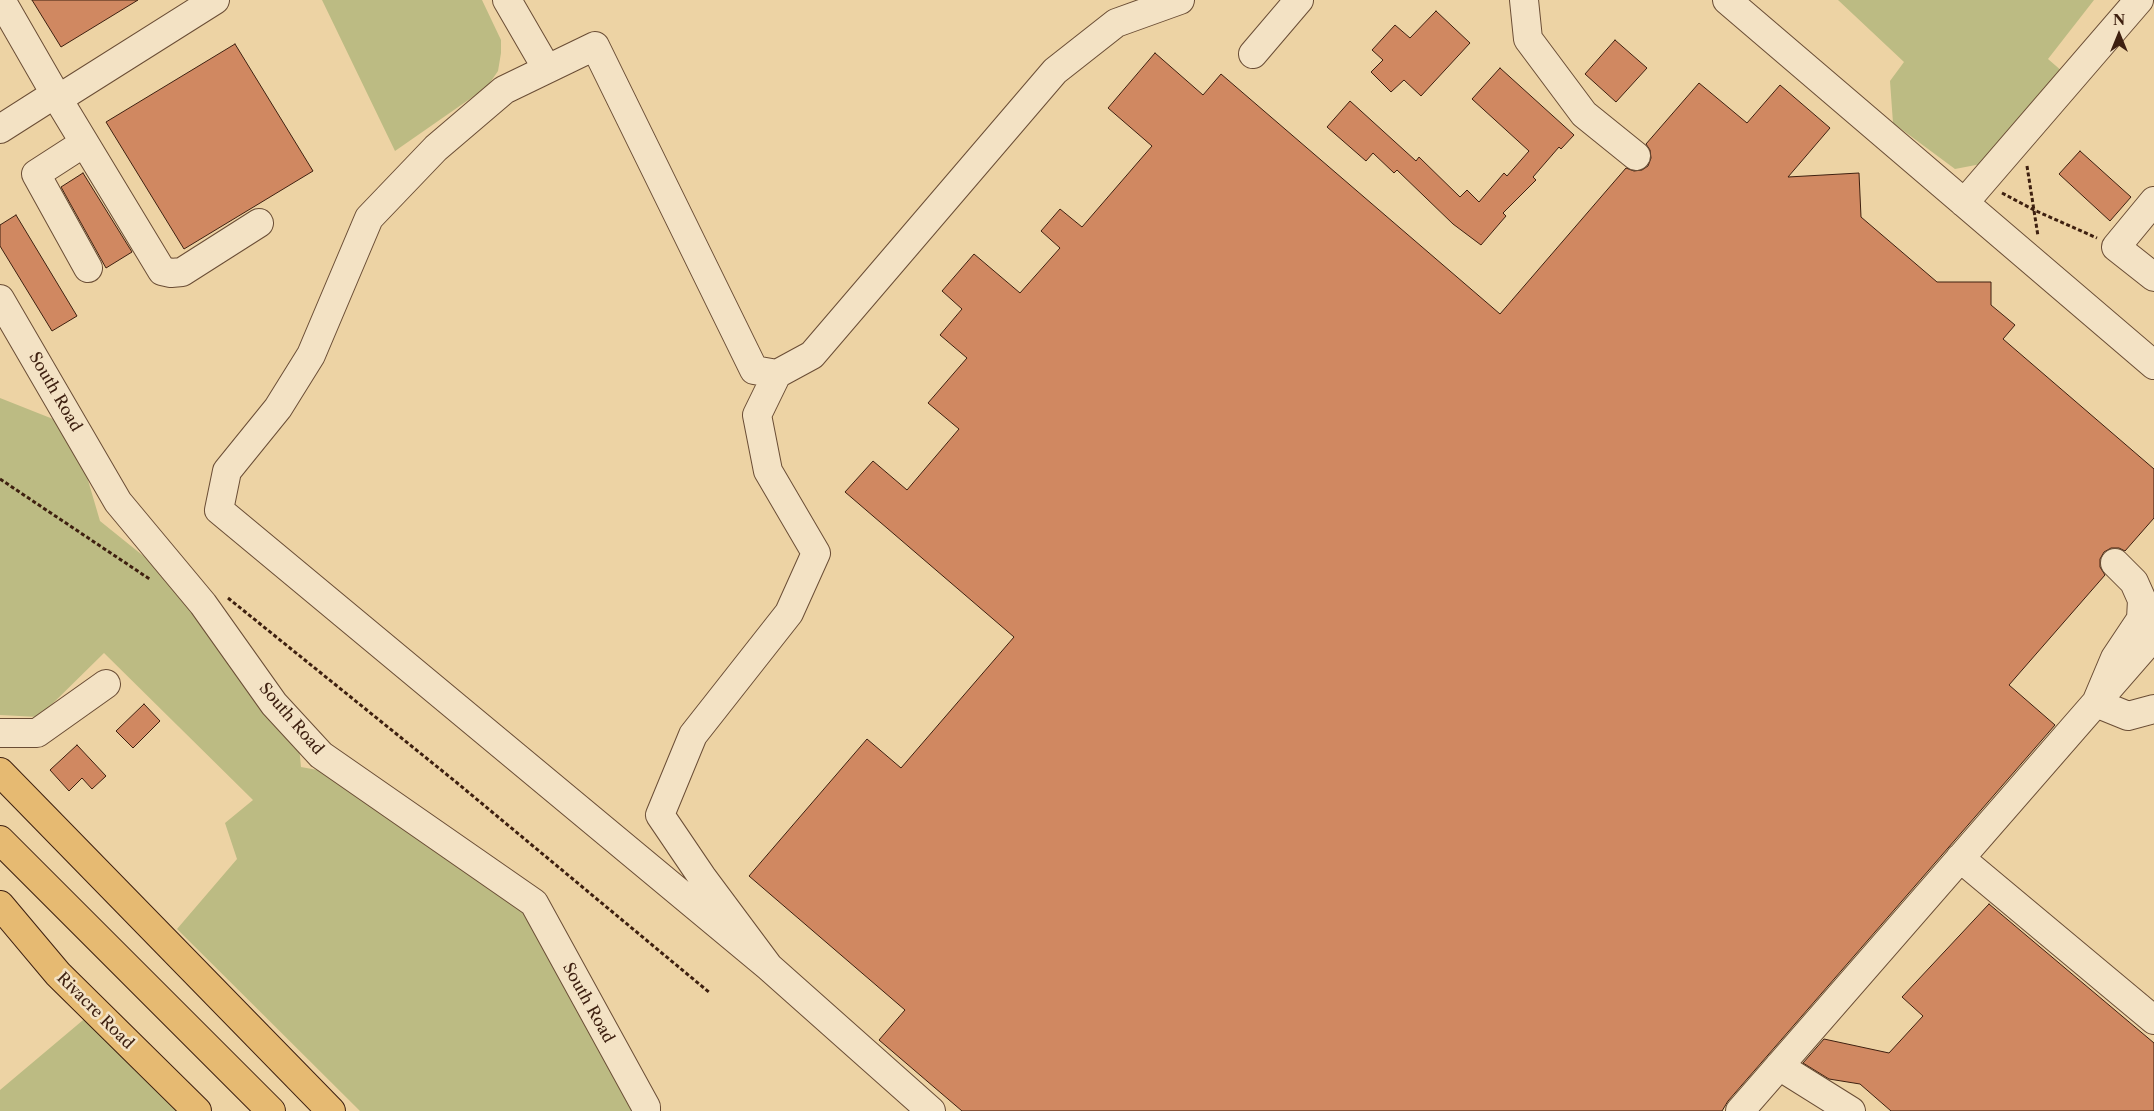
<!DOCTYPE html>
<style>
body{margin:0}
#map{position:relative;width:2154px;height:1111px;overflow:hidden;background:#edd3a4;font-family:"Libre Caslon Text",serif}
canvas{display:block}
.north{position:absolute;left:2094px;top:10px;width:50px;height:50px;-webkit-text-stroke:4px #f3e2c4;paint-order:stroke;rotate:0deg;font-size:14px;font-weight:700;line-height:20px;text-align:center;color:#3e2010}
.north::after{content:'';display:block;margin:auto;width:18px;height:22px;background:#3e2010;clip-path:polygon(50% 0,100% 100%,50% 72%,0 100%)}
</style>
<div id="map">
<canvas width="2154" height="1111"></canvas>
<div class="north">N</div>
</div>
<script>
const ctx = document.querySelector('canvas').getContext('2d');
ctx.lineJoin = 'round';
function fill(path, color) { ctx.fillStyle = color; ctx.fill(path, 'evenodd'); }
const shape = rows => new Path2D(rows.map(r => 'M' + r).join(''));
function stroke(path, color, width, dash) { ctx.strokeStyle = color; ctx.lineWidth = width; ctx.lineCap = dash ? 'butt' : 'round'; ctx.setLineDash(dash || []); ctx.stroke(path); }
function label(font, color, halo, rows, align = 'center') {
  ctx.font = font + ' "Libre Caslon Text",serif'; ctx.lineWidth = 5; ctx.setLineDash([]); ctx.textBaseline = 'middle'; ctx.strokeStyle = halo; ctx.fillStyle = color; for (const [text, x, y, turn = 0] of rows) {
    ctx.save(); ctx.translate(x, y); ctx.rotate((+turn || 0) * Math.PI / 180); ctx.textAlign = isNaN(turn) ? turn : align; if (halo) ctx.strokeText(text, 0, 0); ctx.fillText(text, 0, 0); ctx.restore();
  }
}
fill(shape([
 [322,0,482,0,501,40,501,53,498,71,487,87,395,151],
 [1838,0,2094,0,2048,59,2063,72,1981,164,1955,169,1893,123,1890,81,1904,62],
 [0,398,58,421,85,470,100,521,203,604,299,746,301,767,323,771,514,902,541,926,646,1111,360,1111,177,929,237,859,225,823,253,800,104,653,39,717,0,715],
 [95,1010,182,1111,0,1111,0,1090]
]), '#bcbb83');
const building = shape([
 [32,0,138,0,61,47,32,0],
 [1436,11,1470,43,1421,96,1404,80,1391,92,1371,72,1383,60,1372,50,1395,25,1410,38,1436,11],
 [1615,40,1647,68,1616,102,1585,74,1615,40],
 [235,44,313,171,184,249,106,122,235,44],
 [1155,53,1203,95,1221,74,1500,314,1626,168,1634,171,1642,170,1648,166,1651,158,1650,150,1646,144,1699,83,1747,123,1780,85,1830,128,1788,177,1859,173,1861,217,1937,282,1991,282,1991,305,2015,325,2003,339,2154,469,2154,518,2125,551,2119,548,2111,548,2104,552,2100,559,2100,567,2105,575,2009,685,2055,725,1728,1101,1722,1111,962,1111,879,1040,905,1010,749,876,867,739,901,768,1014,637,845,492,873,461,907,490,959,429,928,403,967,358,940,335,962,309,942,291,974,254,1020,293,1060,248,1041,231,1060,209,1082,227,1152,146,1108,108,1155,53],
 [1500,68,1574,135,1561,149,1559,147,1533,177,1536,180,1503,213,1506,216,1481,245,1453,224,1397,170,1394,173,1373,153,1366,161,1327,127,1350,101,1416,161,1419,157,1460,197,1467,190,1479,202,1504,173,1507,176,1529,151,1472,99,1500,68],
 [2080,151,2131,197,2110,221,2059,174,2080,151],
 [83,173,132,252,106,268,61,187,83,173],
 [16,215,77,316,52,331,0,246,0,225,16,215],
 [144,704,160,721,133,748,116,731,144,704],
 [77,745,106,776,92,789,82,778,69,791,50,770,77,745],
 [1989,904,2154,1043,2154,1111,1891,1111,1860,1084,1829,1079,1803,1063,1824,1039,1889,1053,1923,1016,1902,997,1989,904]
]);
fill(building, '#d08861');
stroke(building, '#3e2010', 1);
const minor = shape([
 [1,0,58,99,162,271,171,273,182,272,259,223],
 [507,0,547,69],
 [1524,0,1528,39,1584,114,1636,156],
 [1727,0,2154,365],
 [1253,54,1299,0],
 [58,99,215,0],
 [0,129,55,94],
 [84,143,36,174,88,268],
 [2154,201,2116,247,2154,277],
 [1964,203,2139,0],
 [0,299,118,502,203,604,274,704,321,755,534,903,646,1107,646,1111],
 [777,374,757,415,768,471,816,553,789,613,693,735,660,815,702,877,769,967,931,1111],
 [2115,563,2134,582,2142,600,2141,619,2115,658,2096,703,2128,716,2154,709],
 [0,733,37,733,106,684],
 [1960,858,2154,1020],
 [769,967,219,510,227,471,278,408,311,355,369,218,436,148,504,90,595,46,754,370,777,374,812,355,1055,71,1116,23,1180,0],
 [1779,1066,1851,1111],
 [1740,1111,2154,636]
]);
const major = shape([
 [0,905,58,974,197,1111]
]);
const highway = shape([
 [0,772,331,1111],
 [0,840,271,1111]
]);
stroke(minor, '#6a4d35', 30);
stroke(major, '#3e2010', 30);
stroke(highway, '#3e2010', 30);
stroke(shape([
 [2027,166,2038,236],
 [2002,193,2034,210,2097,238],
 [0,479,151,580],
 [228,598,456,782,710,993]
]), '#3e2010', 3, [4, 2.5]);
stroke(minor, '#f3e2c4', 28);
stroke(major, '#e6ba72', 28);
stroke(highway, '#e6ba72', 28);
label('16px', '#3e2010', '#f3e2c4', [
 ["South Road",55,392,60],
 ["South Road",291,719,49],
 ["South Road",588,1003,61],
 ["Rivacre Road",95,1011,45]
]);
</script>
